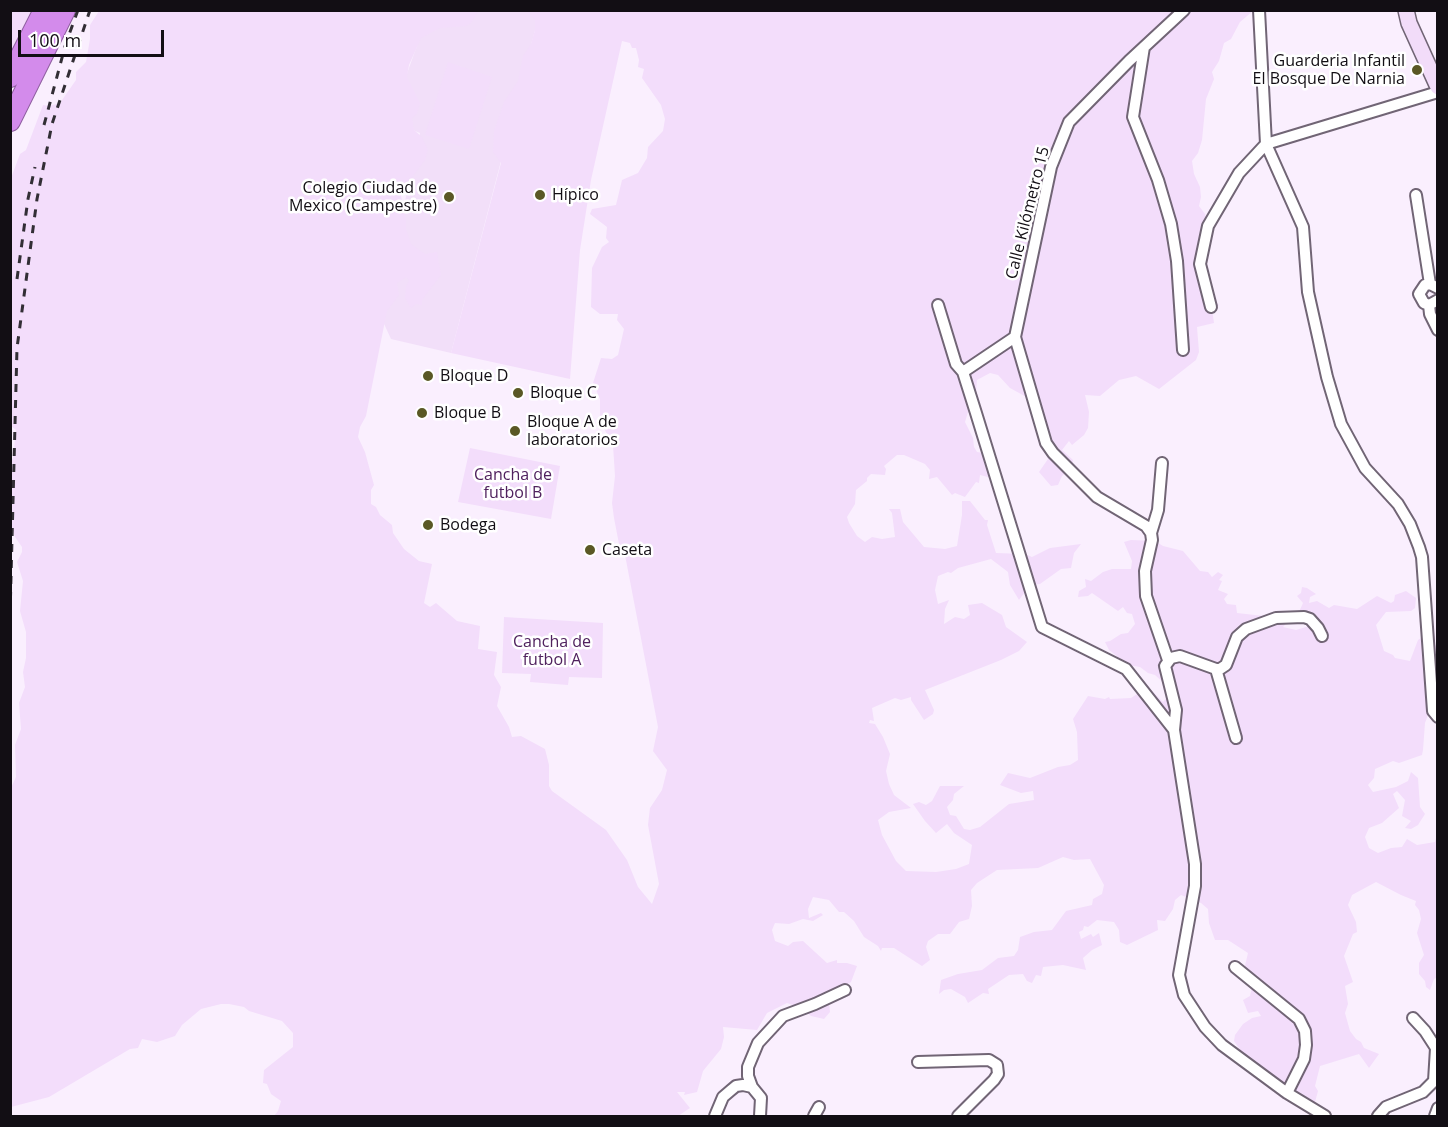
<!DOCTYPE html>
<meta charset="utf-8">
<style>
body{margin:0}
#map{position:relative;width:1448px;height:1127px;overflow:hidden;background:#faeffe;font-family:"Open Sans",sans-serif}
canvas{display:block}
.frame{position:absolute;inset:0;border:12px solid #120e14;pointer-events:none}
.scale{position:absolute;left:18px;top:30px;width:146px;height:27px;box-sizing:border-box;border:3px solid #120e14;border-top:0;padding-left:8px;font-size:18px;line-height:21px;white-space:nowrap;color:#120e14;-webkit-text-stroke:4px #fff;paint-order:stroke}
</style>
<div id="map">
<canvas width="1448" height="1127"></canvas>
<div class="frame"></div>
<div class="scale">100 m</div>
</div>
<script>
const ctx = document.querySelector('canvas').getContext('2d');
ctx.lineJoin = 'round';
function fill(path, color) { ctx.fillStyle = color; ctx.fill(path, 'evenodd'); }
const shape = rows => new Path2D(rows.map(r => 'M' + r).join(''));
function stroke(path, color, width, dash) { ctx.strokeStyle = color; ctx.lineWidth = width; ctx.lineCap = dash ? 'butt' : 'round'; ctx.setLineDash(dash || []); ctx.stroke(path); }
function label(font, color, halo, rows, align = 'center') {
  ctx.font = font + ' "Open Sans",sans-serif'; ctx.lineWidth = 5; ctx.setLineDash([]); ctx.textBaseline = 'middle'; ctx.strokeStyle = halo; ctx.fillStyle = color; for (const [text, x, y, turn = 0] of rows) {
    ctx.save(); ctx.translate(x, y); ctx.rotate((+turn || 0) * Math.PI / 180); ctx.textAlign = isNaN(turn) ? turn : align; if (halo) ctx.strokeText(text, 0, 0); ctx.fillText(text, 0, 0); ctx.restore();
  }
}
fill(shape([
 [538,10,540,11,451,353,391,339,380,315,420,133,390,121,428,15,467,11]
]), '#f2dff9');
fill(shape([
 [11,11,36,11,21,32,18,45,11,59],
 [99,11,478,11,471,23,466,26,440,28,421,38,409,65,407,77,420,103,417,114,412,118,414,130,422,137,428,150,425,160,405,187,401,196,406,219,406,229,411,244,425,254,437,252,441,275,422,300,422,305,416,304,411,308,405,298,406,287,409,280,406,277,397,283,399,295,387,311,366,416,360,427,358,437,365,452,374,485,371,490,371,504,376,507,380,515,392,525,393,533,404,549,419,561,432,564,424,603,430,607,436,603,457,621,480,626,478,649,497,652,494,675,501,687,497,706,509,727,512,737,521,736,545,749,549,765,549,786,552,791,606,830,627,860,638,887,652,904,659,884,648,825,650,808,662,790,667,770,653,751,658,727,625,555,619,544,614,518,612,503,615,476,613,445,600,421,600,399,593,383,601,358,612,359,618,355,624,329,617,320,618,314,600,314,591,307,592,268,602,247,609,242,606,238,607,227,590,214,592,209,616,205,622,180,638,173,647,158,648,147,663,131,665,119,661,105,642,78,644,69,638,67,639,60,636,48,632,48,630,43,622,41,591,180,580,250,570,379,451,353,501,163,493,152,494,131,504,102,518,81,523,56,531,44,535,30,535,20,528,11,1253,11,1240,22,1231,39,1224,43,1219,61,1212,72,1214,79,1206,99,1202,140,1198,153,1192,161,1194,174,1200,187,1201,197,1199,206,1205,214,1207,221,1204,273,1213,293,1209,298,1219,305,1212,309,1214,323,1197,327,1199,352,1196,360,1159,389,1136,376,1119,380,1100,396,1085,395,1089,412,1088,428,1084,435,1072,445,1069,441,1062,450,1073,460,1072,467,1062,476,1058,485,1051,486,1039,472,1048,459,1044,439,1030,399,1010,388,998,375,990,373,977,380,975,404,968,412,965,422,973,438,974,447,977,452,983,453,985,463,990,464,987,467,996,479,980,475,979,483,976,482,965,497,955,493,952,495,937,477,929,479,930,470,925,464,904,455,897,455,884,466,886,469,885,475,871,474,867,478,867,481,856,490,855,504,847,517,849,523,857,536,865,542,872,537,882,539,895,537,892,513,889,509,900,509,903,522,924,547,945,549,957,546,962,515,962,501,970,501,985,520,988,520,987,525,996,553,1025,554,1032,557,1050,548,1081,544,1074,553,1071,568,1061,569,1040,584,1030,585,1019,600,1010,585,1008,572,991,559,958,568,951,573,948,572,938,576,935,590,938,604,949,600,945,609,944,624,955,617,964,619,970,615,968,605,982,603,1002,615,1006,627,1027,642,1019,651,1001,660,925,690,934,710,933,714,924,720,911,700,911,697,901,700,895,698,872,708,874,721,870,720,869,723,875,724,883,737,890,754,886,771,889,784,894,795,911,808,889,812,878,820,882,835,896,861,906,871,936,872,956,869,969,864,972,845,954,833,947,824,936,833,925,821,913,804,919,802,926,805,932,801,940,786,964,786,954,794,953,800,947,807,950,815,956,816,964,829,970,830,980,827,1009,804,1034,800,1033,791,1021,793,1000,785,1008,773,1030,778,1058,767,1070,765,1078,760,1077,732,1073,719,1088,696,1105,699,1109,697,1110,699,1131,698,1140,692,1143,684,1147,686,1163,702,1168,696,1166,685,1155,675,1148,673,1140,667,1128,665,1109,650,1105,642,1110,641,1121,634,1128,633,1135,624,1132,614,1127,613,1123,607,1118,611,1092,593,1088,596,1078,597,1079,591,1086,587,1085,579,1091,581,1103,572,1112,569,1131,569,1132,561,1124,542,1131,540,1155,541,1163,546,1183,551,1200,571,1208,572,1212,577,1218,572,1223,575,1219,580,1222,581,1218,590,1228,594,1224,599,1227,604,1236,605,1237,613,1264,616,1269,625,1290,619,1283,627,1296,630,1306,627,1316,627,1298,614,1303,603,1297,596,1301,593,1302,587,1307,588,1316,594,1310,597,1309,603,1317,601,1329,608,1334,605,1357,609,1377,596,1391,603,1394,601,1395,595,1406,591,1416,598,1415,608,1411,611,1386,612,1376,625,1384,651,1393,655,1395,658,1410,661,1418,640,1426,635,1437,647,1437,673,1428,715,1425,723,1423,750,1422,755,1399,763,1393,761,1375,769,1374,778,1368,785,1373,792,1396,787,1408,781,1411,772,1418,778,1420,807,1425,814,1418,825,1411,829,1405,828,1411,821,1402,816,1405,800,1397,791,1393,794,1399,808,1382,823,1369,828,1365,837,1369,848,1378,853,1391,848,1402,847,1407,839,1417,845,1435,842,1437,834,1437,981,1436,978,1434,979,1430,990,1426,987,1425,981,1419,974,1419,963,1424,955,1417,933,1421,919,1419,910,1415,905,1416,901,1401,895,1376,882,1352,895,1348,905,1356,922,1357,932,1353,934,1344,956,1353,982,1345,986,1348,1004,1345,1013,1350,1031,1356,1039,1361,1042,1364,1048,1379,1054,1369,1068,1359,1054,1320,1066,1315,1086,1318,1091,1314,1106,1245,1057,1234,1041,1235,1035,1243,1024,1252,1018,1261,1016,1258,1011,1248,1013,1243,1000,1250,996,1252,987,1244,970,1248,953,1228,940,1215,940,1209,923,1208,909,1201,903,1181,895,1175,900,1173,909,1165,921,1157,920,1158,930,1127,945,1120,942,1119,930,1114,922,1097,920,1088,927,1084,926,1083,930,1079,932,1081,939,1091,934,1093,937,1099,933,1102,945,1092,950,1083,958,1086,970,1063,965,1043,967,1041,976,1036,975,1032,983,1027,981,1023,974,1009,975,988,989,989,994,983,993,968,1003,965,997,951,989,944,990,939,994,941,980,958,974,982,970,998,958,1014,956,1018,950,1020,937,1034,932,1052,930,1066,911,1092,905,1093,899,1102,894,1104,885,1090,859,1074,860,1063,857,1038,868,997,870,977,883,971,890,972,906,969,919,959,922,950,934,938,934,928,941,926,947,930,960,922,966,894,948,882,948,881,951,878,946,864,937,854,921,844,912,839,912,829,900,813,897,808,909,809,918,821,913,823,915,813,921,803,919,789,924,775,923,772,930,775,941,788,946,793,942,803,941,827,963,837,960,837,963,847,963,857,966,851,982,845,986,829,1003,830,1012,824,1019,811,1016,801,1008,787,1003,767,1013,757,1030,723,1027,724,1037,721,1049,703,1071,697,1092,684,1095,685,1092,677,1092,690,1108,678,1116,274,1116,278,1111,281,1101,271,1094,267,1084,263,1083,264,1070,293,1047,293,1033,282,1021,249,1011,244,1007,229,1004,221,1004,201,1009,182,1025,175,1036,157,1042,142,1039,138,1048,130,1049,49,1097,11,1107,10,790,16,777,15,745,21,729,19,703,25,687,23,672,26,658,26,632,20,611,23,581,17,562,22,552,22,547,15,537,10,522,11,461,13,458,16,430,10,425,11,178,20,154,26,150,43,105,49,106,60,103,76,80,76,72,86,62,90,39,90,25],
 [448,62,492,77,469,149,425,135],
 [470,448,560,466,551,519,458,502],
 [504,617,603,623,602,678,569,677,568,685,530,682,531,674,502,673]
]), '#f3ddfb');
const street = shape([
 [1259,10,1266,144,1303,227,1308,292,1327,377,1341,424,1365,468,1398,504,1410,524,1419,547,1422,557,1433,711,1438,717],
 [1144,47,1133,117,1158,180,1171,224,1177,261,1183,350],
 [1416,195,1430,284],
 [1438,288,1430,284,1425,285,1419,294,1424,303,1429,305,1438,300],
 [938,305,956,364,963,372,976,413,1042,627,1126,669,1174,730,1195,864,1195,886,1179,975,1184,995,1205,1027,1222,1045,1287,1093,1325,1116],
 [1429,305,1430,314,1438,330],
 [1211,307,1200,264,1208,226,1239,173,1266,144,1438,92],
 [1015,337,1046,443,1053,453,1097,497,1146,526,1151,533,1152,540,1145,571,1146,596,1168,660],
 [963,372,1015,337,1051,167,1069,122,1129,61,1184,10],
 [1151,533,1158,510,1162,463],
 [1216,669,1236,738],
 [1174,730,1176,710,1165,666,1171,658,1180,656,1216,669,1220,669,1226,665,1237,637,1246,629,1276,618,1304,617,1310,619,1318,628,1322,636],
 [1235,967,1299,1019,1305,1031,1306,1045,1304,1059,1287,1093],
 [918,1062,989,1060,997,1065,998,1074,994,1080,958,1116],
 [715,1116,723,1097,730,1091,736,1086,743,1085,752,1087],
 [760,1116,761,1098,752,1087,748,1076,748,1067,758,1043,783,1016,815,1004,845,990],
 [814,1116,819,1107],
 [1378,1116,1386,1107,1423,1092,1434,1081,1436,1048,1425,1031,1413,1018],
 [1435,1116,1438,1108]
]);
const secondary = shape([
 [1406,10,1409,23,1438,87]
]);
const highway = shape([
 [10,77,44,10],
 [10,121,65,10]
]);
stroke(street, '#716575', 14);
stroke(secondary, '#716575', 18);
stroke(highway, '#8f5fa0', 22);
stroke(street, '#fff', 10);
stroke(secondary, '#f2dcf9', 15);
stroke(highway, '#d38beb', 20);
stroke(shape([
 [44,125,66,43,78,10],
 [17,279,28,199,35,167],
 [10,616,17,348,37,199,52,124,90,10]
]), '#322e35', 3, [8, 8]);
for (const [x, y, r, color] of [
 [1417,70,6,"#5a5825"],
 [540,195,6,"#5a5825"],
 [449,197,6,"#5a5825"],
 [428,376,6,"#5a5825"],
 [518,393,6,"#5a5825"],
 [422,413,6,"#5a5825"],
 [515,431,6,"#5a5825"],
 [428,525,6,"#5a5825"],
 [590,550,6,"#5a5825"]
]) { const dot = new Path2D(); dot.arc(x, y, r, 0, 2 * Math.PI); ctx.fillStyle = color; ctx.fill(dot); stroke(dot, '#fff', 2); }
label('16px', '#120e14', '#fff', [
 ["Guarderia Infantil",1405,61,"right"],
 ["El Bosque De Narnia",1405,79,"right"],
 ["Colegio Ciudad de",437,188,"right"],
 ["Mexico (Campestre)",437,206,"right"],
 ["Hípico",552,195],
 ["Bloque D",440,376],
 ["Bloque C",530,393],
 ["Bloque B",434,413],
 ["Bloque A de",527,422],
 ["laboratorios",527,440],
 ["Bodega",440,525],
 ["Caseta",602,550]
], 'left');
label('16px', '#120e14', '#fff', [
 ["Calle Kilómetro 15",1028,213,-76]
]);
label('16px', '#50225e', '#fff', [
 ["Cancha de",513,475],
 ["futbol B",513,493],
 ["Cancha de",552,642],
 ["futbol A",552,660]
]);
</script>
